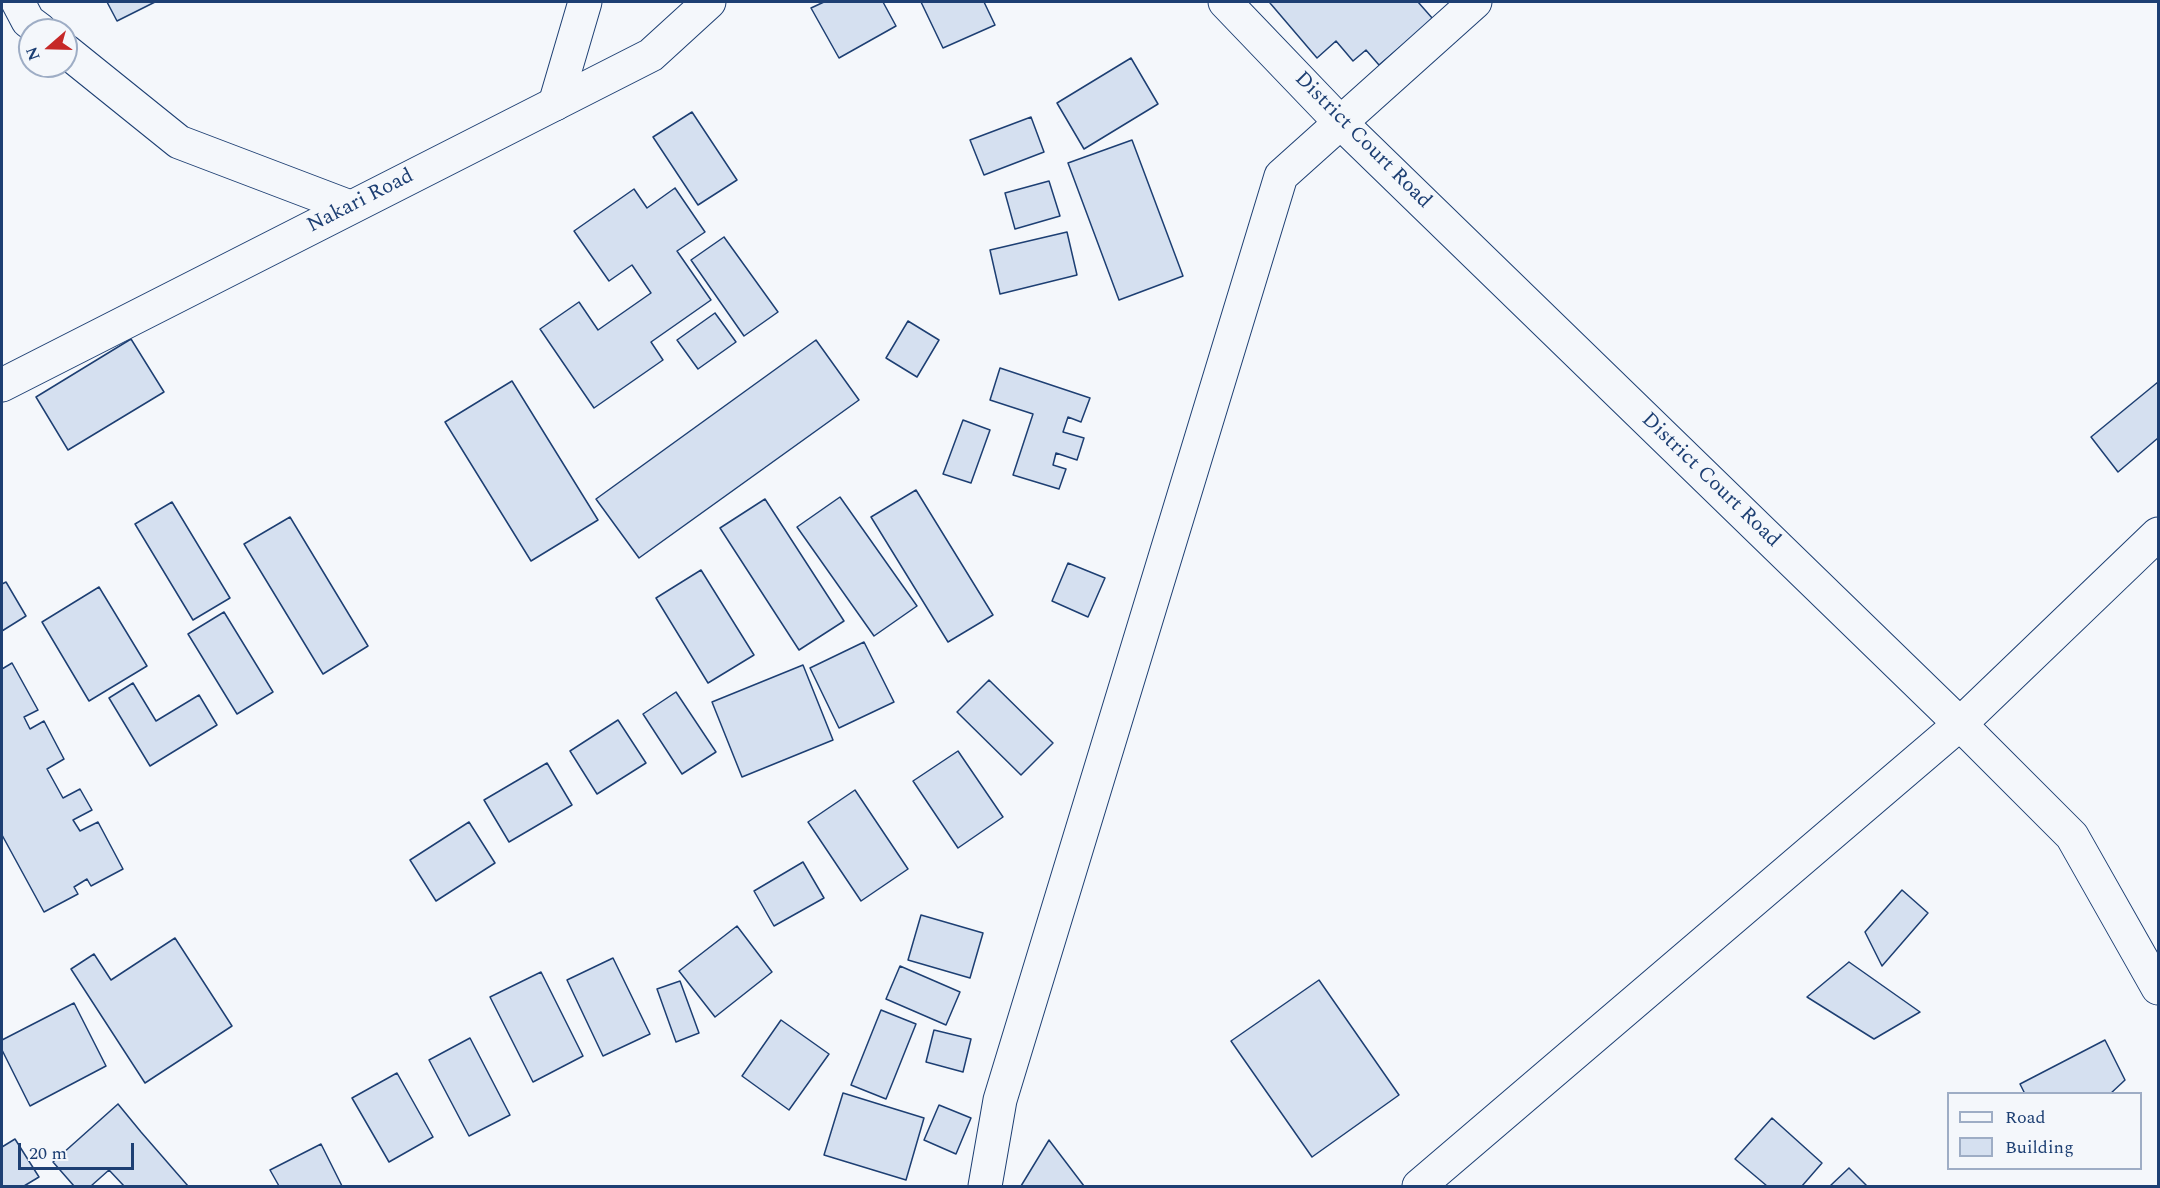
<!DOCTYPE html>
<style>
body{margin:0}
#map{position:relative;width:2160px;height:1188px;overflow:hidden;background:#f4f7fb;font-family:Spectral,serif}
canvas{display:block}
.frame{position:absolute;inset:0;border:3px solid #1d3f73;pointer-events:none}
.legend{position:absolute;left:1947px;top:1092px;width:195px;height:78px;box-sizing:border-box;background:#f4f7fb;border:2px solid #9eadc5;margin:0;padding:8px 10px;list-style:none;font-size:18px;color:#1d3f73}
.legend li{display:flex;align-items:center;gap:12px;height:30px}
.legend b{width:30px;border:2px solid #9eadc5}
.north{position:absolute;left:18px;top:18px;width:60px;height:60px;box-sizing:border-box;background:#f4f7fb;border:2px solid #9eadc5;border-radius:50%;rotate:250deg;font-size:16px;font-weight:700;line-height:24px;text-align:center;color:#1d3f73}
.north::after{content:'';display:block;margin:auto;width:21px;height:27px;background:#c62828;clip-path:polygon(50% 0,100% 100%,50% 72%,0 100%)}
.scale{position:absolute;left:18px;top:1143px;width:116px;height:27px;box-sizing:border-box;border:3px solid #1d3f73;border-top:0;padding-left:8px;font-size:18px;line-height:21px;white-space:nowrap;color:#1d3f73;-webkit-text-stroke:4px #f4f7fb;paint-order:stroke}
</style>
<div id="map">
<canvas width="2160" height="1188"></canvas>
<div class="frame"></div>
<ul class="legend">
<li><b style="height:8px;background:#f4f7fb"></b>Road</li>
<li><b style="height:16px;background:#d5e0f0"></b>Building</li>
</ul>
<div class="north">N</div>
<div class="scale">20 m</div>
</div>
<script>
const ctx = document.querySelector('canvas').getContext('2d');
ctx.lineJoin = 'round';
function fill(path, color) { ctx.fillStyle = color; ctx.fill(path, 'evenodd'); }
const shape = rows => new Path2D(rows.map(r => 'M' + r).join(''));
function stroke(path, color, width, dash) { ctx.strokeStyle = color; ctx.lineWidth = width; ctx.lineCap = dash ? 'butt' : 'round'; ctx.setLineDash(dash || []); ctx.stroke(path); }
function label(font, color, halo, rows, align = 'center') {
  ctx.font = font + ' Spectral,serif'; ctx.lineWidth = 4.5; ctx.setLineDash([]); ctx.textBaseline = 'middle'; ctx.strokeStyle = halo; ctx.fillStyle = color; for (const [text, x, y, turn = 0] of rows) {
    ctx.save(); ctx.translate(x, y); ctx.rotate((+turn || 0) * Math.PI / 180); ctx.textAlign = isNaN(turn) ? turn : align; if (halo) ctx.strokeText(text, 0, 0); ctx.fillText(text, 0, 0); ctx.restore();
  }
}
const building = shape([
 [107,2,155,2,117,21,107,2],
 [824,2,883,2,896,26,839,58,811,8,824,2],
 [921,2,984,2,995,25,943,48,921,2],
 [1271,2,1418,2,1433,19,1379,65,1366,50,1353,61,1336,41,1317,58,1270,3,1271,2],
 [1131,58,1158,104,1084,149,1057,103,1131,58],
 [692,112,737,180,698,205,653,137,692,112],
 [1031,117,1044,152,984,175,970,140,1031,117],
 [1132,140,1183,276,1119,300,1068,163,1132,140],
 [1049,181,1060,216,1015,229,1005,193,1049,181],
 [675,188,705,232,677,251,711,300,651,342,663,360,594,408,540,329,579,302,598,330,651,293,632,265,609,281,574,231,634,189,647,208,675,188],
 [1067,232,1077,275,1000,294,990,250,1067,232],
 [724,237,778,312,744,336,691,260,724,237],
 [715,313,736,342,698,369,677,340,715,313],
 [908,321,939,340,917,377,886,358,908,321],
 [131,339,164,392,68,450,36,397,131,339],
 [816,340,859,400,639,558,596,499,816,340],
 [1000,368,1090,398,1081,422,1068,417,1063,432,1084,438,1077,460,1056,453,1053,465,1066,469,1059,489,1013,475,1033,414,990,400,1000,368],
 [512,381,598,520,531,561,445,422,512,381],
 [2158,382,2158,438,2118,472,2091,437,2158,382],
 [963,420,990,430,971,483,943,474,963,420],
 [916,490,993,615,948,642,871,517,916,490],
 [840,497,917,606,874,636,797,527,840,497],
 [765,499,844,621,799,650,720,528,765,499],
 [172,502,230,598,193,620,135,524,172,502],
 [290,517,368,646,323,674,244,544,290,517],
 [1068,563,1105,578,1088,617,1052,601,1068,563],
 [701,570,754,655,708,683,656,598,701,570],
 [6,582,26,616,2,631,2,584,6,582],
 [99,587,147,666,89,701,42,622,99,587],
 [224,612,273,692,237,714,188,634,224,612],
 [864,642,894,702,839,728,810,668,864,642],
 [12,663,38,710,24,717,30,729,44,721,64,759,47,769,63,798,80,789,92,810,73,820,80,831,98,822,123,869,91,886,87,879,74,887,78,894,44,912,2,835,2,669,12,663],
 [803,665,833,740,742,777,712,702,803,665],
 [989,680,1053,743,1021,775,957,712,989,680],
 [133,683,156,721,199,695,217,725,150,766,109,698,133,683],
 [676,692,716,752,682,774,643,714,676,692],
 [618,720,646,763,597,794,570,751,618,720],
 [958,751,1003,817,958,848,913,781,958,751],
 [547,763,572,805,509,842,484,800,547,763],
 [855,790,908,869,861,901,808,822,855,790],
 [469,822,495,863,436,901,410,860,469,822],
 [803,862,824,898,774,926,754,891,803,862],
 [1902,890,1928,913,1882,966,1865,932,1902,890],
 [921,915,983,933,970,978,908,960,921,915],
 [737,926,772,972,715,1017,679,971,737,926],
 [175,938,232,1026,145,1083,71,969,94,954,111,980,175,938],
 [613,958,650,1034,603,1056,567,980,613,958],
 [1849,962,1920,1012,1874,1039,1807,997,1849,962],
 [900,966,960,992,946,1025,886,999,900,966],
 [541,972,583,1056,533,1082,490,997,541,972],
 [1319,980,1399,1095,1312,1157,1231,1041,1319,980],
 [680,981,699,1033,676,1042,657,989,680,981],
 [74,1003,106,1066,30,1106,2,1050,2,1040,74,1003],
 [881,1010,916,1024,886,1099,851,1085,881,1010],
 [781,1020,829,1054,789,1110,742,1076,781,1020],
 [934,1030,971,1039,963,1072,926,1062,934,1030],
 [470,1038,510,1115,469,1136,429,1060,470,1038],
 [2105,1040,2125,1080,2110,1094,2025,1094,2020,1084,2105,1040],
 [397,1073,433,1137,389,1162,352,1098,397,1073],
 [843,1093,924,1118,906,1180,824,1155,843,1093],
 [118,1104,141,1132,188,1186,124,1186,109,1170,91,1186,74,1186,53,1162,118,1104],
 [939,1105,971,1118,956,1154,924,1140,939,1105],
 [1772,1118,1822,1163,1802,1186,1767,1186,1735,1159,1772,1118],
 [15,1139,39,1177,24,1186,2,1186,2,1147,15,1139],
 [1049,1140,1084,1186,1021,1186,1049,1140],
 [321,1144,342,1186,279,1186,270,1170,321,1144],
 [1849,1168,1867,1186,1830,1186,1849,1168]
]);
fill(building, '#d5e0f0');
stroke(building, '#1d3f73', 1.5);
const minor = shape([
 [18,2,28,21,40,30],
 [66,51,179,142,350,207],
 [555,104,585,2],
 [985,1186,1000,1100,1281,176,1475,2],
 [1419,1186,1960,724,2158,534]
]);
const tertiary = shape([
 [1225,2,1340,122,1960,724,2072,836,2158,988],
 [2,385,651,55,709,2]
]);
stroke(minor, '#1d3f73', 35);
stroke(tertiary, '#1d3f73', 35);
stroke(minor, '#f4f7fb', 33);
stroke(tertiary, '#f4f7fb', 33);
label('21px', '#1d3f73', '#f4f7fb', [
 ["District Court Road",1362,141,45],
 ["Nakari Road",361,202,-27],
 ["District Court Road",1710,481,44]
]);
</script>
